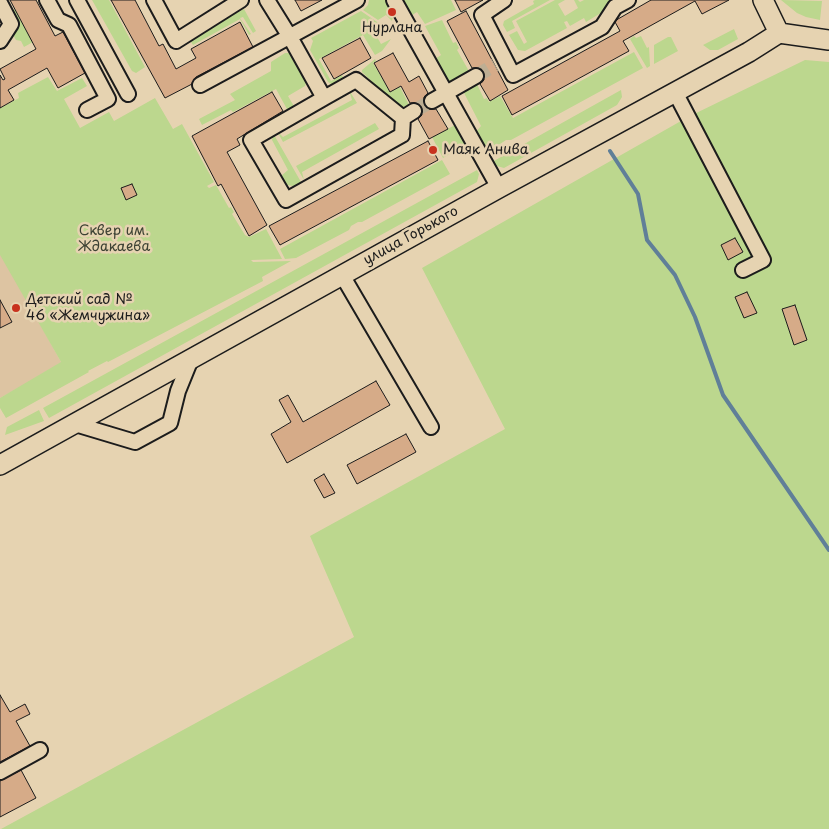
<!DOCTYPE html>
<meta charset="utf-8">
<style>
body{margin:0}
canvas{display:block;background:#e6d3b1}
</style>
<canvas width="829" height="829"></canvas>
<script>
const ctx = document.querySelector('canvas').getContext('2d');
ctx.lineJoin = 'round';
function fill(path, color) { ctx.fillStyle = color; ctx.fill(path, 'evenodd'); }
const shape = rows => new Path2D(rows.map(r => 'M' + r).join(''));
function stroke(path, color, width, dash) { ctx.strokeStyle = color; ctx.lineWidth = width; ctx.lineCap = dash ? 'butt' : 'round'; ctx.setLineDash(dash || []); ctx.stroke(path); }
function label(font, color, halo, rows, align = 'center') {
  ctx.font = font + ' "Playpen Sans",sans-serif'; ctx.lineWidth = 5; ctx.setLineDash([]); ctx.textBaseline = 'middle'; ctx.strokeStyle = halo; ctx.fillStyle = color; for (const [text, x, y, turn = 0] of rows) {
    ctx.save(); ctx.translate(x, y); ctx.rotate((+turn || 0) * Math.PI / 180); ctx.textAlign = isNaN(turn) ? turn : align; if (halo) ctx.strokeText(text, 0, 0); ctx.fillText(text, 0, 0); ctx.restore();
  }
}
fill(shape([
 [0,251,62,364,0,398]
]), '#ddc4a2');
fill(shape([
 [92,0,109,0,145,67,136,73,132,71],
 [369,0,388,0,394,12,392,21,386,15,378,20,363,10,368,5],
 [400,0,451,0,456,10,425,24,417,12,409,17],
 [535,0,550,0,512,21,515,28,507,32,503,25,504,21,534,4,533,1],
 [555,0,565,0,558,4,565,16,578,8,574,0,578,0,580,2,584,0,614,0,609,8,586,22,584,18,570,26,567,21,564,22,567,28,525,51,518,50,509,35,517,31,524,44,527,42,516,21],
 [781,0,822,1,820,20,806,17,797,13],
 [18,8,33,42,24,47,21,41,16,40,3,17,4,14],
 [244,9,256,31,253,33,243,17,240,18,251,34,249,35,240,19,193,45,188,38],
 [361,11,380,24,372,28,381,44,391,39,382,51,375,55,363,35,319,59,331,81,342,75,343,78,334,85,331,84,328,82,310,50,313,41,311,38],
 [442,20,453,43,456,42,459,48,457,50,470,73,452,82,443,79,432,61,441,55,425,26],
 [734,29,738,39,718,50,710,50,703,45],
 [634,36,636,38,641,36,647,48,649,47,650,66,647,68,630,39],
 [668,37,671,37,678,51,654,64,654,45],
 [634,52,643,68,511,140,506,140,485,154,474,134,481,126,463,91,475,80,484,99,487,98,489,102,500,96,513,118],
 [285,53,289,53,297,68,300,67,305,75,303,77,306,83,305,86,288,96,295,108,288,111,276,89,233,112,231,110,202,125,199,119,235,100,230,94,271,71,271,62],
 [375,59,376,61,373,63,390,92,400,87,409,105,403,107,396,105,362,72,362,70],
 [805,60,829,62,829,829,1,829,354,637,310,536,505,429,422,268,688,117],
 [48,77,57,91,82,78,87,86,64,99,80,128,109,112,114,121,155,98,173,129,182,124,214,182,207,186,209,188,216,185,229,208,231,207,234,212,232,214,245,235,249,237,266,229,282,259,251,260,253,262,291,261,262,277,263,281,108,362,107,361,88,371,89,372,6,418,0,408,0,398,61,362,0,255,0,108,19,98,18,93],
 [349,90,357,103,283,142,277,131,283,137,352,100],
 [621,90,622,97,617,105,504,168,497,166,492,162],
 [375,123,379,129,302,172,304,180,296,166],
 [459,123,468,143,443,158,432,137],
 [273,133,301,182,293,186,287,185,281,176,288,170,272,140],
 [442,160,450,174,362,222,358,222,351,226,349,230,296,258,285,259,280,249],
 [477,170,479,174,477,182,49,418,43,408],
 [39,410,44,421,5,435,7,427]
]), '#bcd78e');
stroke(shape([
 [610,151,638,194,647,240,675,275,695,317,723,395,829,550]
]), '#607f98', 4);
const building = shape([
 [10,0,36,0,55,36,63,32,85,73,58,88,47,68,8,90,14,100,0,108,0,75,3,80,5,79,0,69,36,49,10,0],
 [111,0,135,0,159,46,163,44,176,69,196,58,191,49,240,22,253,47,196,77,192,84,165,98,111,0],
 [295,0,322,0,301,11,295,0],
 [455,0,483,0,461,12,455,0],
 [651,0,729,0,702,14,695,1,623,41,629,51,512,115,502,96,620,31,615,22,618,19,651,0],
 [466,11,508,90,490,101,480,84,484,80,484,72,480,68,472,68,447,21,466,11],
 [360,38,371,58,334,79,322,58,360,38],
 [393,53,409,82,419,76,428,93,424,97,424,105,428,109,436,109,448,129,429,139,418,119,422,115,421,106,418,103,410,103,401,86,390,92,374,63,393,53],
 [272,92,283,111,237,139,240,145,227,152,267,225,249,236,221,184,218,186,192,136,272,92],
 [428,141,438,160,280,245,269,226,428,141],
 [132,184,137,195,126,200,121,188,132,184],
 [735,238,743,252,728,260,721,245,735,238],
 [747,292,757,313,744,318,735,297,747,292],
 [0,300,12,322,0,328,0,300],
 [795,305,807,340,794,345,782,309,795,305],
 [376,381,390,405,287,463,271,434,291,422,279,400,288,395,303,422,376,381],
 [406,434,416,452,357,484,347,465,406,434],
 [324,474,335,493,324,498,314,480,324,474],
 [0,695,10,712,25,704,30,714,16,721,30,746,0,762,0,695],
 [21,770,36,798,0,817,0,781,21,770]
]);
fill(building, '#d6ab88');
stroke(building, '#1c1c1c', 1);
stroke(shape([
 [476,76,495,65],
 [414,111,432,101]
]), '#beae93', 14, [14, 7]);
const minor = shape([
 [47,0,58,20,69,25,108,99,87,110],
 [77,0,128,94],
 [154,0,176,41,241,0],
 [267,0,290,37,324,98,251,140,286,200,402,135,403,118],
 [394,0,499,188],
 [504,0,482,15,513,75,602,27,615,7,628,0],
 [0,3,11,24,0,41],
 [200,85,357,0],
 [675,92,763,260,743,270],
 [324,98,356,80,403,118],
 [432,101,476,76],
 [403,118,414,111],
 [342,275,431,427],
 [75,424,135,442,170,423,178,391,191,359],
 [0,772,40,750]
]);
const major = shape([
 [763,0,779,33],
 [0,465,499,188,749,52,779,33,829,40]
]);
stroke(minor, '#1c1c1c', 18);
stroke(major, '#1c1c1c', 22);
stroke(minor, '#e6d3b1', 14);
stroke(major, '#e6d3b1', 19);
for (const [x, y, r, color] of [
 [392,12,5,"#c8321e"],
 [433,150,5,"#c8321e"],
 [16,308,5,"#c8321e"]
]) { const dot = new Path2D(); dot.arc(x, y, r, 0, 2 * Math.PI); ctx.fillStyle = color; ctx.fill(dot); stroke(dot, '#e6d3b1', 2); }
label('14px', '#1c1c1c', '#e6d3b1', [
 ["Нурлана",392,28,"center"],
 ["Маяк Анива",443,150],
 ["Детский сад №",26,300],
 ["46 «Жемчужина»",26,316]
], 'left');
label('14px', '#3c4133', '#e6d3b1', [
 ["Сквер им.",114,231],
 ["Ждакаева",114,247]
]);
label('14px', '#1c1c1c', '#e6d3b1', [
 ["улица Горького",411,236,-29]
]);
</script>
